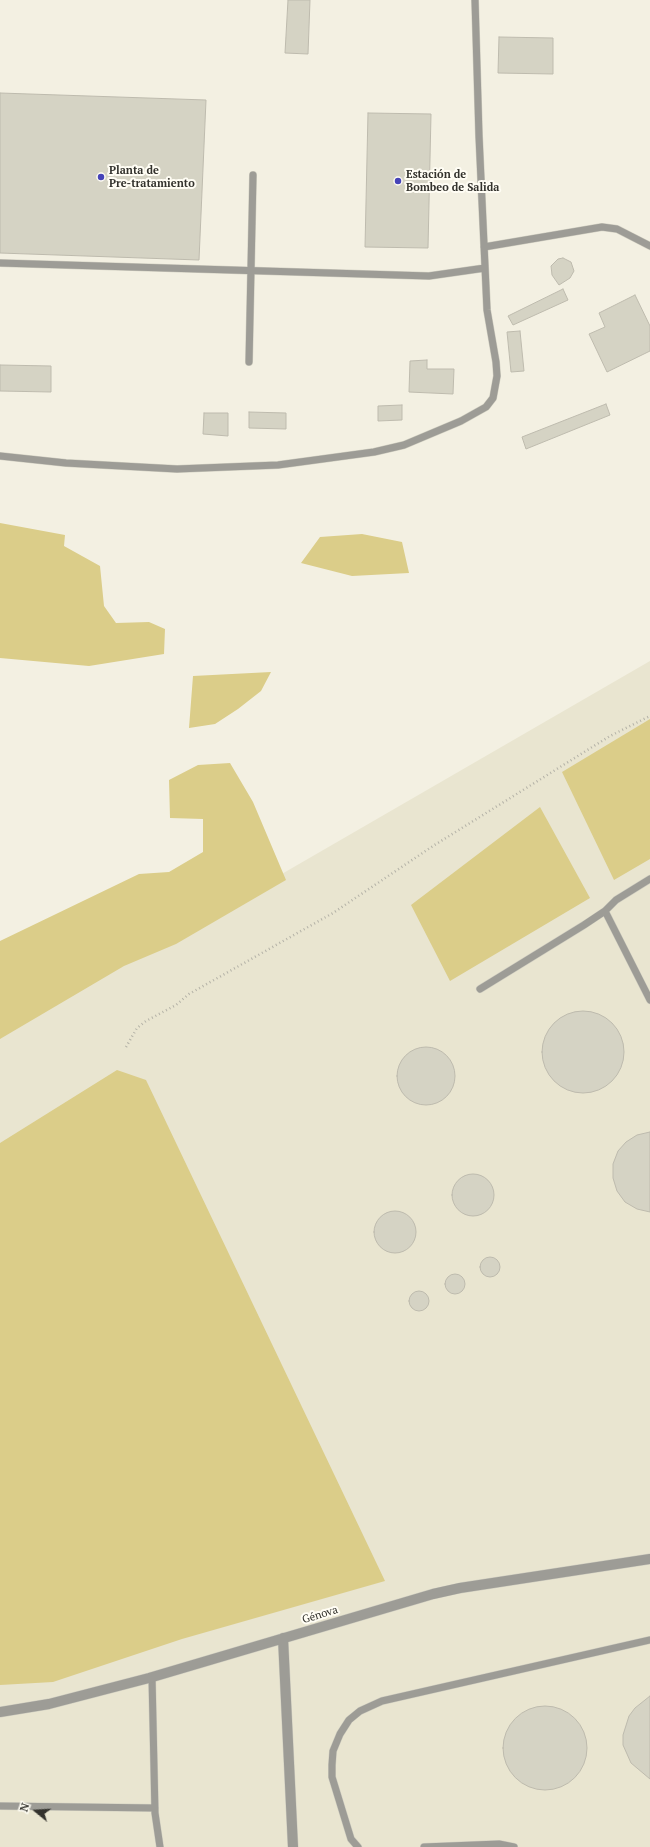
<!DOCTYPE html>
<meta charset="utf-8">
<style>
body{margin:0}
#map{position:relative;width:650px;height:1847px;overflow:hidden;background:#f3f0e2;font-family:"PT Serif",serif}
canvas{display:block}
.north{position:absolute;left:16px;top:1791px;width:40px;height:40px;-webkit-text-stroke:3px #fffdf4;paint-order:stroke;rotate:288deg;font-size:11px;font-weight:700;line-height:16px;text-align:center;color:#33322d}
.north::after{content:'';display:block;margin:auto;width:14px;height:18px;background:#33322d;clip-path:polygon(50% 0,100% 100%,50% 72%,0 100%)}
</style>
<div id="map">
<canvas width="650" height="1847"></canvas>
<div class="north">N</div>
</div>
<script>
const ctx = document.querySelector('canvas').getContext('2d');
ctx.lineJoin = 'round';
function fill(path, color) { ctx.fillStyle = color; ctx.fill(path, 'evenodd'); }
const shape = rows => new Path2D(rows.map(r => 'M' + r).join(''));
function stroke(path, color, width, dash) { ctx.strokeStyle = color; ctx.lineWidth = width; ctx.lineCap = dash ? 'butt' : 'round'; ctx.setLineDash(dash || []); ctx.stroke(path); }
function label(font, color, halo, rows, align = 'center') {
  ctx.font = font + ' "PT Serif",serif'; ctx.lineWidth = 4; ctx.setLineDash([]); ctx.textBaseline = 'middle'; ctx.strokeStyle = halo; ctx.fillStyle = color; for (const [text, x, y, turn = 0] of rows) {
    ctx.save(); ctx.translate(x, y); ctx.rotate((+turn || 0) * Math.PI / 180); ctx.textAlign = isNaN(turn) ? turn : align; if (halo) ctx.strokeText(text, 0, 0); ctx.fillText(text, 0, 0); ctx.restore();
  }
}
fill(shape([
 [650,661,650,1847,0,1847,0,1037]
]), '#e9e5d0');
fill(shape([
 [0,523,65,535,64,546,100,566,104,606,116,623,149,622,165,629,164,654,89,666,0,658],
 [362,534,402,542,409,573,352,576,301,563,320,537],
 [271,672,261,691,238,709,215,724,189,728,193,676],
 [650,719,650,859,614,880,562,772],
 [230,763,253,802,286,880,176,944,124,966,0,1039,0,941,139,874,169,872,203,852,203,819,170,818,169,780,198,765],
 [540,807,590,898,450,981,411,905],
 [117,1070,146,1080,385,1581,182,1639,53,1682,0,1685,0,1143]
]), '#dbcd89');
const building = shape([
 [288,0,310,0,308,54,285,53,288,0],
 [499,37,553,38,553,74,498,73,499,37],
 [0,93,206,100,199,260,0,253,0,93],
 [368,113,431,114,428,248,365,247,368,113],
 [563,258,571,262,574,271,570,278,559,285,552,275,551,266,558,259,563,258],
 [563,289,568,300,513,325,508,316,563,289],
 [635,295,650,326,650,351,607,372,589,334,605,327,599,313,635,295],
 [520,331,524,371,511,372,507,332,520,331],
 [427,360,427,369,454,369,453,394,409,392,410,361,427,360],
 [0,365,51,366,51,392,0,391,0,365],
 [606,404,610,415,526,449,522,437,606,404],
 [402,405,402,420,378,421,378,406,402,405],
 [249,412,286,413,286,429,249,428,249,412],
 [204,413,228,413,228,436,203,434,204,413],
 '542 1052a41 41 0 1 1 82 0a41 41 0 1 1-82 0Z',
 '397 1076a29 29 0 1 1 58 0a29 29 0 1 1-58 0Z',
 [650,1132,650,1212,637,1209,625,1202,617,1191,613,1178,613,1164,618,1151,626,1142,637,1135,650,1132],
 '452 1195a21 21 0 1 1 42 0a21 21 0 1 1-42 0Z',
 '374 1232a21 21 0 1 1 42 0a21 21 0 1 1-42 0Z',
 '480 1267a10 10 0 1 1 20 0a10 10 0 1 1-20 0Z',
 '445 1284a10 10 0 1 1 20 0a10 10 0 1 1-20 0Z',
 '409 1301a10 10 0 1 1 20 0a10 10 0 1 1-20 0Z',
 [650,1696,650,1779,631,1763,623,1745,623,1735,629,1716,635,1708,650,1696],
 '503 1748a42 42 0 1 1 84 0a42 42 0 1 1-84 0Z'
]);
fill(building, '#d5d3c4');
stroke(building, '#bebbae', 1);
const service = shape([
 [484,247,602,227,617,229,650,246],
 [0,263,429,276,485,268],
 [249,362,253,175],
 [0,456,66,463,177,469,278,465,374,452,404,445,461,421,486,407,493,398,497,376,496,362,487,310,479,136,475,0],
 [605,911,650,1000],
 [480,989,584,925,605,911,616,900,650,879],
 [152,1677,155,1813,160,1847],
 [0,1806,155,1808],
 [358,1847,351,1839,332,1777,332,1765,333,1751,340,1734,349,1720,360,1711,382,1701,650,1640],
 [424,1847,499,1844,514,1847]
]);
const minor = shape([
 [283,1638,293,1847],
 [0,1712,49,1704,149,1678,433,1594,460,1588,650,1559]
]);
stroke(service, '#d0cec1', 8);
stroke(minor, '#d0cec1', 11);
stroke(shape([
 [126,1047,137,1028,146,1021,176,1005,189,994,333,913,433,846,610,736,650,716]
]), '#b4b2a7', 2.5, [1, 3]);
stroke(service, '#9d9c96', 7);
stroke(minor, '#9d9c96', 10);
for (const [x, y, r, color] of [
 [101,177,4,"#4643b8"],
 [398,181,4,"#4643b8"]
]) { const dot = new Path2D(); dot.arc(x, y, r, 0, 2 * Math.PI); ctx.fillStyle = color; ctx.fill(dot); stroke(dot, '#fffdf4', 1.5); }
label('bold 11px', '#33322d', '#fffdf4', [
 ["Planta de",109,171],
 ["Pre-tratamiento",109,184],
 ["Estación de",406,175],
 ["Bombeo de Salida",406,188]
], 'left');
label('11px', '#33322d', '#fffdf4', [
 ["Génova",320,1615,-17]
]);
</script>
